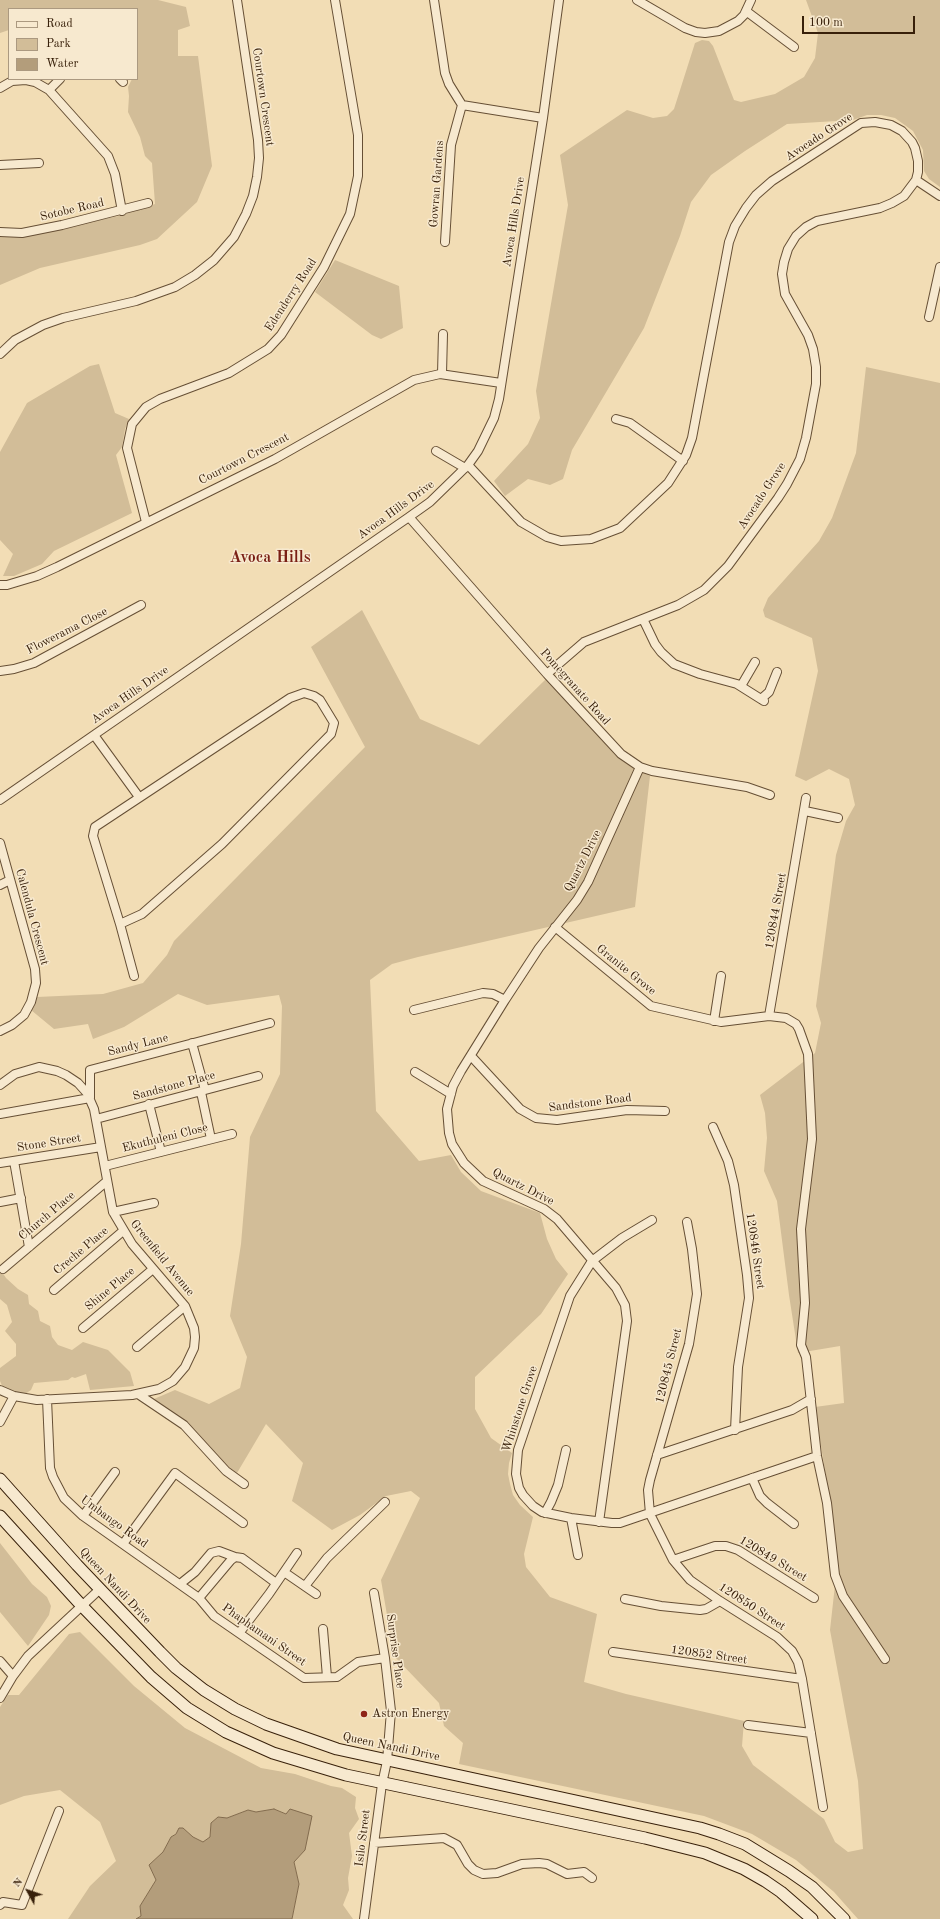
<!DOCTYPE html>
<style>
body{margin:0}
#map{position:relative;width:940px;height:1919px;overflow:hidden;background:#f2ddb5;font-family:"Old Standard TT",serif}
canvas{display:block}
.legend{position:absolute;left:8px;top:8px;width:130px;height:72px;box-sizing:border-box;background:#f7e9cf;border:1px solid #ab9980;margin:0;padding:5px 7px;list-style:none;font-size:12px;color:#38200a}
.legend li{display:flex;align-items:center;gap:8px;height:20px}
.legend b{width:20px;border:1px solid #ab9980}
.north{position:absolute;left:8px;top:1871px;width:40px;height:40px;-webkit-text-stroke:3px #f7e9cf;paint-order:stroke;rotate:310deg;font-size:11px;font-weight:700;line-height:16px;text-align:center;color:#38200a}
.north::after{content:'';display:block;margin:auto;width:14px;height:18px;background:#38200a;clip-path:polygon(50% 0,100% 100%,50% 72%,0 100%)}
.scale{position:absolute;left:802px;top:16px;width:113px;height:18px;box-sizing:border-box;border:2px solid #38200a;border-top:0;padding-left:5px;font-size:12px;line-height:14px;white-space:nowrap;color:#38200a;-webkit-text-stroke:3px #f7e9cf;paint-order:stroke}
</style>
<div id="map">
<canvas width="940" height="1919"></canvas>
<ul class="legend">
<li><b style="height:5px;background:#f7e9cf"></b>Road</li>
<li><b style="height:11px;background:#d2bd98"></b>Park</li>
<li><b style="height:11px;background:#b39d7b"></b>Water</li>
</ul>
<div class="north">N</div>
<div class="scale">100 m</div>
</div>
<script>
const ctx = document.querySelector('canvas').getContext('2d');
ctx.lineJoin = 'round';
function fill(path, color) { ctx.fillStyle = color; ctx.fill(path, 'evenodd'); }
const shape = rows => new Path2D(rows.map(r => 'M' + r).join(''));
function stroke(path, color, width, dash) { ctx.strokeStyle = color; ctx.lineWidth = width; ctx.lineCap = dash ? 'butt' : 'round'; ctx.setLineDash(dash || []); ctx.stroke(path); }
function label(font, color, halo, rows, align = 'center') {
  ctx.font = font + ' "Old Standard TT",serif'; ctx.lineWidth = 3; ctx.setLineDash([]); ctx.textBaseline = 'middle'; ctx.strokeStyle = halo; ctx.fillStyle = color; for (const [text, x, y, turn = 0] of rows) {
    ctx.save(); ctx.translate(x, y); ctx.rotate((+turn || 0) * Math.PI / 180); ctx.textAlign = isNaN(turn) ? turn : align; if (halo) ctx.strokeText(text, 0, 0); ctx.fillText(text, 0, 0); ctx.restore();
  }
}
fill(shape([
 [0,0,158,0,186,7,190,26,178,30,178,56,198,56,212,166,197,202,157,239,140,245,40,268,0,285,0,237,18,237,119,216,155,204,152,163,145,156,140,137,128,112,129,96,128,87,132,79,137,79,137,9,9,9,9,30,0,33],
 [806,0,940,0,940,187,929,179,924,171,923,150,913,131,895,118,881,115,867,115,853,120,787,124,745,151,711,175,691,202,680,236,644,328,572,450,563,479,550,485,528,479,505,496,494,481,528,444,540,418,536,391,568,205,560,155,627,110,653,118,667,116,674,109,695,43,702,40,709,41,713,46,734,100,741,102,775,94,804,77,815,58,818,33],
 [335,260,399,286,403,328,381,339,372,335,315,292],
 [99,364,115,413,129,419,125,429,122,447,116,455,132,513,54,551,42,564,14,576,3,576,13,554,0,540,0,452,27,403,90,366],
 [866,367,940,383,940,1919,858,1919,834,1892,796,1860,752,1834,704,1816,459,1764,463,1743,444,1726,439,1703,394,1656,381,1580,420,1498,411,1491,386,1496,360,1515,332,1530,292,1501,303,1463,266,1424,237,1473,219,1460,187,1424,154,1399,175,1390,209,1404,240,1388,247,1357,230,1316,241,1244,250,1137,280,1074,282,1006,279,995,207,1005,178,994,124,1027,93,1039,88,1024,54,1029,31,1010,37,997,103,994,143,983,167,955,174,941,365,747,311,647,362,610,420,719,479,745,547,678,615,755,634,769,650,776,635,907,418,957,392,964,370,980,376,1111,419,1161,451,1155,461,1172,481,1191,540,1213,547,1239,556,1259,568,1274,541,1314,475,1377,475,1409,491,1438,512,1453,509,1463,508,1474,510,1484,513,1495,520,1505,533,1517,524,1554,526,1567,550,1597,597,1614,584,1682,626,1694,744,1721,742,1746,753,1765,824,1819,835,1842,848,1852,863,1849,858,1781,830,1630,837,1567,828,1491,815,1407,844,1403,840,1346,798,1353,789,1295,777,1201,764,1171,767,1138,765,1113,760,1095,815,1053,821,1023,816,1006,836,855,846,821,855,805,849,779,829,769,806,781,795,776,818,671,812,638,765,617,763,610,768,598,819,541,832,518,856,453],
 [0,1269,6,1278,18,1289,28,1295,29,1304,38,1311,40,1321,50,1326,52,1337,58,1345,72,1350,83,1342,108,1350,130,1372,134,1386,90,1390,86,1374,75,1378,72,1377,68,1380,34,1383,31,1390,25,1394,18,1394,3,1388,0,1381,0,1368,16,1356,16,1344,5,1331,12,1322,7,1305,0,1299],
 [0,1543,32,1584,47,1597,51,1606,49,1615,28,1646,0,1612],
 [80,1632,134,1686,185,1728,261,1768,295,1774,331,1786,342,1788,356,1797,355,1808,359,1819,349,1833,352,1856,348,1878,349,1890,343,1905,353,1919,292,1919,299,1884,294,1862,305,1850,287,1814,274,1809,256,1812,248,1810,227,1818,218,1817,211,1823,210,1838,203,1842,193,1837,183,1828,171,1837,163,1852,149,1865,156,1880,140,1906,141,1916,136,1919,68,1919,90,1886,116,1861,100,1822,60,1790,24,1796,0,1805,0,1707,8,1695,19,1695,69,1634]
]), '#d2bd98');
const water = shape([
 [274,1809,286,1814,290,1809,312,1816,305,1850,294,1862,299,1884,292,1919,136,1919,141,1916,140,1906,156,1880,149,1865,163,1852,171,1837,176,1834,179,1828,183,1828,193,1837,203,1842,210,1837,211,1823,218,1817,227,1818,248,1810,256,1812,274,1809]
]);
fill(water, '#b39d7b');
stroke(water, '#826b4e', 1);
const street = shape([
 [434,0,445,73,449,84,462,105,543,118],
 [637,0,685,28,696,32,705,33,719,31,738,21,744,15,751,0],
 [746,11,794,47],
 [120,79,123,82],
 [0,88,12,81,26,80,35,82,49,90,108,156,115,174,122,211],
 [49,90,60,79],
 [0,165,39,163],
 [916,180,940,196],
 [0,232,22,233,62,225,148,203],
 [445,242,451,145,462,105],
 [929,317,940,267],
 [0,354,15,340,43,325,63,318,136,301,175,287,195,275,214,260,234,237,246,214,253,196,257,177,259,158,258,140,237,0],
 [442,374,443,334],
 [616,419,630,423,683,461],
 [436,451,465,468],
 [468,465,521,522,547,537,561,541,591,539,620,528,668,483,686,455,692,438,729,242,735,226,746,208,756,195,772,181,861,123,875,122,891,125,902,131,912,142,915,148,918,161,918,172,916,180,904,196,892,203,880,208,817,221,806,227,796,236,788,249,784,262,782,274,785,294,808,335,813,349,816,367,816,384,806,438,800,459,787,484,778,498,728,566,704,590,678,605,584,642,547,674],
 [409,517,547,674,621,754,640,767,652,771,747,787,770,795],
 [146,522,127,448,132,424,146,407,160,399,229,373,268,349,281,335,324,267,350,214,358,176,358,135,335,0],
 [0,585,7,585,37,576,57,567,275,459,414,380,440,374,501,383],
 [643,619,655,644,661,652,674,664,700,674,737,684,764,701],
 [0,671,14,669,34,663,141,605],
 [741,686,755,662],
 [761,699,769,692,777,672],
 [94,735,139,797],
 [0,800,409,517,430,502,468,465,478,451,494,418,499,399,543,118,559,0],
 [805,811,838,818],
 [0,843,35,969,36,983,31,1002,24,1015,12,1025,0,1031],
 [0,885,10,880],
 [120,924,142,914,222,844,331,734,334,723,320,700,314,696,304,693,290,698,95,827,93,836,120,924,134,976],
 [555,927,651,1006,721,1022,769,1016,786,1018,796,1024,799,1029,808,1054,812,1139,801,1229,805,1303,801,1345,806,1357,817,1456,827,1503,835,1575,843,1596,885,1659],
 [414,1010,483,993,493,994,505,1000],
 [769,1016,806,798],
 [714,1021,721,976],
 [192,1043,205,1090],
 [471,1056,520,1109,536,1118,557,1120,627,1110,665,1111],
 [415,1072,451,1094],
 [0,1085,15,1074,39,1067,57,1071,66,1075,78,1083,87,1093,94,1109,113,1212,132,1244,185,1306,194,1328,195,1337,194,1348,185,1367,173,1381,159,1389,132,1395,37,1400,14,1396,0,1390],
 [201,1092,211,1139],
 [149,1104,161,1152],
 [0,1114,90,1098,90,1070,270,1023],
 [96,1119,258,1076],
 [713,1127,728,1161,734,1185,747,1275,749,1298,738,1367,735,1430],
 [14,1161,29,1247],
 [0,1163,101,1147],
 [105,1166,232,1134],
 [0,1202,21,1198],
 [113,1212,154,1203],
 [652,1220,622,1238,592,1261,570,1296,518,1450,516,1474,519,1488,523,1495,533,1506,542,1512,571,1518,612,1523,620,1523,817,1456],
 [687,1222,692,1249,697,1294,689,1344,650,1480,648,1490,650,1514,673,1560,690,1580,720,1601,777,1637,792,1651,798,1662,802,1679,823,1807],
 [3,1269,107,1181],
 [54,1290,123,1231],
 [83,1328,153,1269],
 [137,1347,185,1306],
 [138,1394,184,1425,226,1471,244,1484],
 [47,1399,50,1468,53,1477,64,1498,83,1516,199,1598,214,1616,304,1678,337,1677,358,1662,385,1658],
 [0,1422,14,1396],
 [657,1455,792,1410,811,1399],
 [752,1478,760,1496,767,1503,794,1524],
 [545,1513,551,1502,558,1485,566,1450],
 [83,1516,115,1472],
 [571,1518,578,1555],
 [599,1522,627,1321,625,1305,616,1288,557,1219,544,1209,483,1181,464,1163,452,1144,449,1133,447,1109,453,1086,461,1071,505,1000,539,948,577,900,588,882,640,767],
 [123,1544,175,1473,243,1523],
 [673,1560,715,1546,726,1546,738,1550,814,1598],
 [284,1572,316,1594],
 [180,1584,195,1572,211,1553,219,1551,235,1557],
 [305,1586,327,1558,385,1502],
 [199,1598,231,1560,235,1557,242,1558,276,1583],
 [625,1599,661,1606,700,1610,706,1609,720,1601],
 [323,1629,327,1677],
 [240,1632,269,1594,297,1553],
 [613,1652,802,1679],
 [0,1661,13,1676],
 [0,1698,13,1676,28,1656,100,1589],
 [748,1725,811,1733],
 [374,1843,444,1838,457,1845,468,1864,474,1870,483,1874,497,1873,522,1864,539,1863,547,1864,567,1874,584,1872,592,1878],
 [0,1905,3,1902,22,1905,59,1811],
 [364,1919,382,1784,387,1761,391,1711,385,1658,374,1593]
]);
const secondary = shape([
 [0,1479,77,1565,160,1652,176,1668,204,1690,235,1709,266,1724,337,1749,700,1828,719,1834,745,1844,789,1871,812,1887,844,1919],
 [0,1516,82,1606,151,1677,187,1708,226,1732,273,1753,346,1775,645,1838,705,1853,744,1869,765,1881,781,1892,812,1919]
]);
stroke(street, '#664f35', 10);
stroke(secondary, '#38200a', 13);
stroke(street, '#f7e9cf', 8);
stroke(secondary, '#f7e9cf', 11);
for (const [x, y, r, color] of [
 [364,1714,4,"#8f2418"]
]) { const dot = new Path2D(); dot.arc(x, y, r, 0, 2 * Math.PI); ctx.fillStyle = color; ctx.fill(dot); stroke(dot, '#f7e9cf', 1.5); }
label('12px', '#38200a', '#f7e9cf', [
 ["Courtown Crescent",263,97,82],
 ["Avocado Grove",819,137,-33],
 ["Gowran Gardens",437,184,-86],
 ["Sotobe Road",72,210,-13],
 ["Avoca Hills Drive",514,222,-81],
 ["Edenderry Road",291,295,-57],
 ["Courtown Crescent",244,459,-27],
 ["Avocado Grove",762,496,-57],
 ["Avoca Hills Drive",396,510,-36],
 ["Flowerama Close",67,631,-27],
 ["Pomegranate Road",575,687,48],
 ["Avoca Hills Drive",130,695,-35],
 ["Quartz Drive",583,861,-63],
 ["120844 Street",776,911,-80],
 ["Calendula Crescent",32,917,75],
 ["Granite Grove",626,970,39],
 ["Sandy Lane",138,1045,-14],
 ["Sandstone Place",174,1086,-15],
 ["Sandstone Road",590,1103,-7],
 ["Ekuthuleni Close",165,1138,-14],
 ["Stone Street",49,1143,-9],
 ["Quartz Drive",523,1187,27],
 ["Church Place",47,1216,-40],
 ["Creche Place",81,1251,-40],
 ["120846 Street",755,1251,82],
 ["Greenfield Avenue",162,1258,51],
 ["Shine Place",110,1289,-40],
 ["120845 Street",669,1366,-76],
 ["Whinstone Grove",520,1409,-72],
 ["Umbango Road",114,1522,36],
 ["120849 Street",773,1559,31],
 ["Queen Nandi Drive",115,1586,47],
 ["120850 Street",752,1607,33],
 ["Phaphamani Street",264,1635,35],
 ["Surprise Place",395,1651,82],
 ["120852 Street",709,1655,8],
 ["Queen Nandi Drive",391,1747,12],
 ["Isilo Street",363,1838,-83]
]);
label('12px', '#38200a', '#f7e9cf', [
 ["Astron Energy",372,1714]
], 'left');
label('bold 16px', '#7a1f14', '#f7e9cf', [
 ["Avoca Hills",270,558]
]);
</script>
